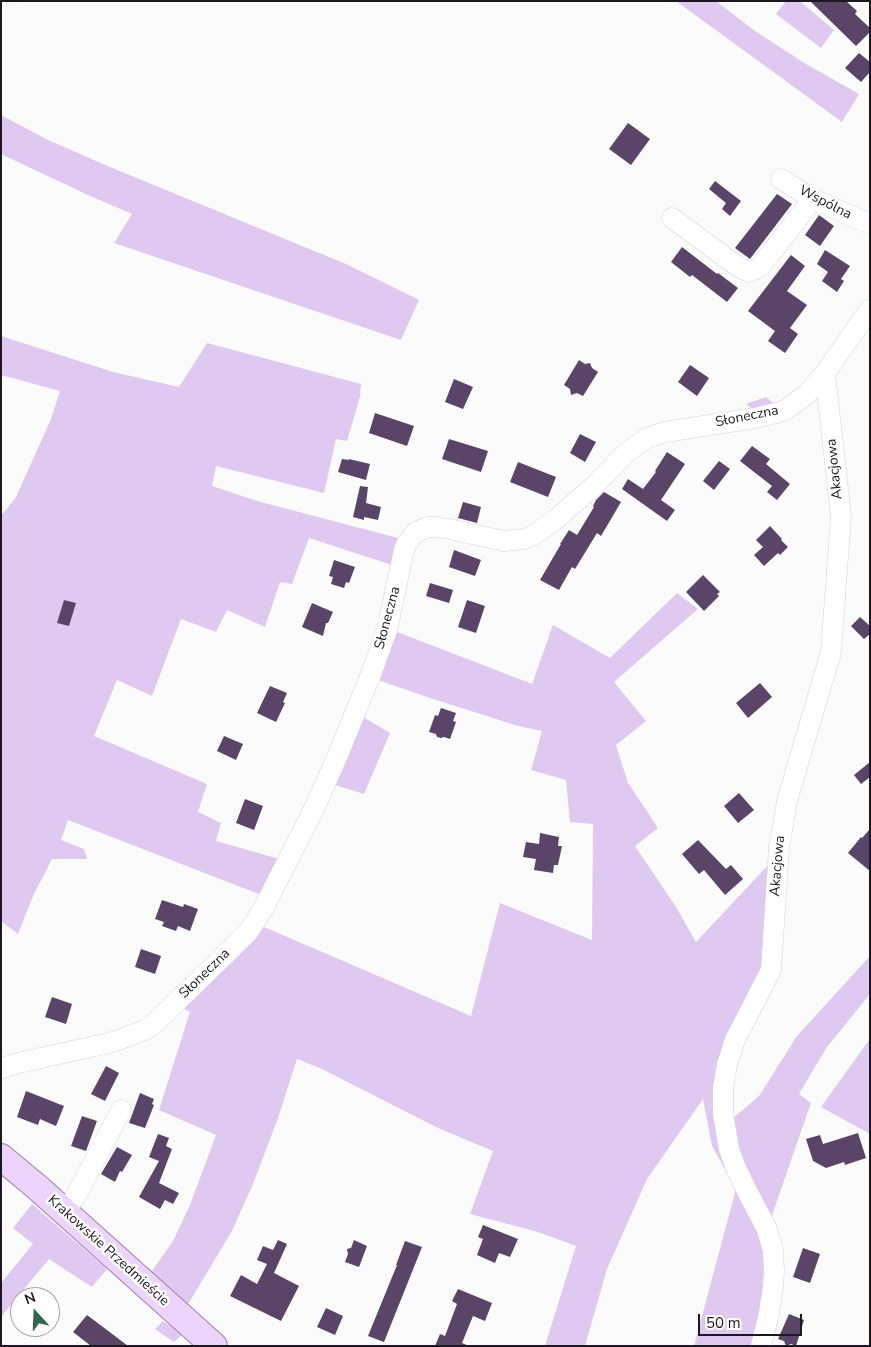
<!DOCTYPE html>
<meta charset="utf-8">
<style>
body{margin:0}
#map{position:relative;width:871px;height:1347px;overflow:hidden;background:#fbfbfb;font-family:"Nunito Sans",sans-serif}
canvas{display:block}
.frame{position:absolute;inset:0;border:2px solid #1d1721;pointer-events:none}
.north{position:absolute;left:10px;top:1287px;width:50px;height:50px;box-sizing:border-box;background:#fff;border:1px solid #a5a2a6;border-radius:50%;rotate:340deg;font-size:14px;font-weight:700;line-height:20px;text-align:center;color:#1d1721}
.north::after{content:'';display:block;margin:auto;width:18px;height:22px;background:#31674d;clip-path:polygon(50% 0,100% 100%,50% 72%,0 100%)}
.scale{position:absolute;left:698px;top:1314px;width:104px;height:22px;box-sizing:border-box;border:2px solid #1d1721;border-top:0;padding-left:6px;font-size:15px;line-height:18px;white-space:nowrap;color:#1d1721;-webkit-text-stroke:4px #fff;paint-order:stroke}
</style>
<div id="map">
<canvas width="871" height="1347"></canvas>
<div class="frame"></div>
<div class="north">N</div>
<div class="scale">50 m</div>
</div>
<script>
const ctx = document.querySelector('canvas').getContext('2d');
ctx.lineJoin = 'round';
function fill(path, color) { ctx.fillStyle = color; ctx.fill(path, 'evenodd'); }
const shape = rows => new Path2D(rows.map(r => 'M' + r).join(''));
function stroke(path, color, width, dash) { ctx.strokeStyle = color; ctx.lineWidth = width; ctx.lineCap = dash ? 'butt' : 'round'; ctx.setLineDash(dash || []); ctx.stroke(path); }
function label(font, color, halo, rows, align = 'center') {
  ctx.font = font + ' "Nunito Sans",sans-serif'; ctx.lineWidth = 5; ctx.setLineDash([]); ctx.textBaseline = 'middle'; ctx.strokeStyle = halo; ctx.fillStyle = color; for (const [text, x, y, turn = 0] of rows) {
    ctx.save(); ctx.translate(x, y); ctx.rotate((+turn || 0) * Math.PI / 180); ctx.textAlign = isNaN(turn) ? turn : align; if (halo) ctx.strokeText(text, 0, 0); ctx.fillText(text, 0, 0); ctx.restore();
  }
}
fill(shape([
 [676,1,716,1,755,31,806,64,859,94,842,122],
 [786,1,800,1,834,30,821,48,776,14],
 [1,115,48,140,110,167,346,264,419,300,401,340,114,243,132,214,88,195,1,154],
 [1,336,113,372,179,387,207,343,361,384,360,397,347,441,336,439,324,493,216,466,212,486,257,501,402,539,395,566,309,538,292,584,280,582,265,627,227,610,216,632,181,619,152,696,117,680,94,736,207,784,198,812,221,823,216,841,279,859,264,896,68,820,61,840,84,849,87,859,52,859,33,896,18,934,1,921,1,516,16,497,51,419,60,391,1,375],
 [766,397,779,408,759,414,746,404],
 [677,593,698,609,614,682,646,721,616,745,628,783,658,828,635,846,676,907,696,942,771,862,761,973,716,1102,753,1219,764,1248,767,1283,754,1346,694,1346,736,1189,712,1146,703,1099,647,1179,607,1269,585,1346,545,1346,576,1246,538,1232,470,1214,493,1151,438,1128,322,1069,297,1059,278,1118,253,1184,232,1231,187,1306,150,1274,173,1241,190,1205,216,1135,159,1110,190,1012,181,1007,233,962,264,927,471,1016,500,903,592,940,593,824,570,822,566,780,531,770,542,731,518,726,427,697,375,679,392,630,532,684,553,625,610,658],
 [360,715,390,733,364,794,332,784],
 [870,956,870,994,827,1047,799,1094,811,1103,770,1221,744,1175,731,1120,759,1096,797,1036],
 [869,1040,870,1040,870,1134,821,1107],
 [32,1204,107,1269,92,1287,49,1259,1,1317,1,1283,33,1244,13,1228],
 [163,1321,183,1334,174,1342,155,1329]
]), '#e0c9f1');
fill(shape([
 [810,1,846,1,857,11,855,14,870,28,870,32,856,46],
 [859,53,870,62,870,72,861,82,845,68],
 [628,123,650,139,631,165,609,149],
 [715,181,741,201,730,216,722,209,726,203,709,189],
 [777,194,792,204,750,259,735,248],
 [819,215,834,226,820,246,805,235],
 [682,247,717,274,718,273,738,288,727,302,692,275,690,277,671,262],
 [825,250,850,266,841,279,844,281,837,292,822,281,828,272,817,264],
 [791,255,805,266,787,291,807,305,790,328,798,334,785,353,768,341,775,331,748,311],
 [579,360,585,364,590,363,592,368,598,372,583,396,577,393,571,395,570,389,564,385],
 [690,365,709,378,697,396,678,382],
 [454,379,473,387,463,409,445,402],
 [375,413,414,426,407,446,369,433],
 [580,434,596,442,585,462,570,453],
 [449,439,488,451,481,472,442,459],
 [752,446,770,459,766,464,790,484,777,500,767,492,772,486,740,461],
 [667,452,685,464,661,500,675,510,667,521,622,489,628,479,643,489,656,472,655,471],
 [342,459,349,460,349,459,370,464,366,480,338,472],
 [719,461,730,469,714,490,703,481],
 [518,462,556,477,548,497,510,482],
 [360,486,368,487,366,503,381,507,378,520,364,517,364,520,353,517],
 [604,492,621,502,601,536,597,533,575,569,572,567,559,590,540,580,561,544,560,544,569,530,577,535,594,507,593,506,596,500],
 [463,502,481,507,477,523,458,518],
 [770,526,782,539,781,540,788,547,780,555,778,553,764,566,754,555,763,547,756,540],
 [454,550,481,560,475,576,449,567],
 [334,560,355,567,349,583,346,582,344,588,331,584,333,577,329,576],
 [703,575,720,592,717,594,719,596,704,611,686,592],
 [430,583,453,590,449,603,426,596],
 [64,600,76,603,69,626,57,623],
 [467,600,485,606,476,633,458,627],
 [312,603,333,612,328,623,326,623,323,636,302,627],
 [860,617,870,626,870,634,864,639,851,626],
 [760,683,772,697,748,718,736,703],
 [270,686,287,693,283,702,285,703,276,722,257,713],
 [441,708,456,713,453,721,456,722,450,739,444,737,441,738,437,737,436,734,429,732,435,715,438,716],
 [224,736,243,744,236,760,217,751],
 [870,762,870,777,861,784,854,775],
 [739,793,754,810,738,823,724,806],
 [245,799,263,806,254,830,236,823],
 [870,829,870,871,848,853,861,837,862,838],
 [540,833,559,837,558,846,562,846,558,865,554,865,553,873,534,870,536,859,523,857,526,842,539,844],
 [698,840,726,869,731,865,743,879,725,895,704,870,699,874,682,854],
 [162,900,183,907,184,904,198,909,190,931,178,926,176,931,162,926,164,922,155,919],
 [141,949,161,956,155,974,135,967],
 [52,997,72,1004,66,1024,45,1017],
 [106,1066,119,1073,105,1101,91,1094],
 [26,1091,64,1106,56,1126,40,1119,38,1125,17,1117],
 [140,1093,154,1099,152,1104,154,1105,145,1128,129,1123],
 [82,1116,97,1121,86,1151,71,1146],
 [858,1133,866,1158,845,1165,844,1162,826,1168,813,1161,806,1139,820,1135,823,1144],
 [158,1134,169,1138,166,1146,172,1149,159,1183,179,1193,173,1204,165,1200,160,1209,139,1197,159,1161,149,1157],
 [117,1147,132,1155,122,1172,120,1171,115,1182,101,1174],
 [483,1225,518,1239,510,1257,499,1253,495,1263,477,1255,483,1239,478,1237],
 [278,1240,287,1244,274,1273,299,1286,281,1321,230,1296,241,1275,257,1284,267,1264,257,1260,263,1246,273,1250],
 [354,1240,367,1246,359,1267,345,1262,348,1254,347,1249,351,1248],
 [405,1241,422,1247,384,1342,368,1336,397,1265,396,1265],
 [803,1248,820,1254,810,1283,793,1277],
 [458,1289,492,1303,485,1321,473,1316,462,1343,469,1346,435,1346,440,1334,445,1336,457,1304,452,1301],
 [326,1308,343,1316,335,1335,317,1327],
 [789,1314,804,1320,796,1346,791,1344,786,1346,784,1341,778,1339],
 [87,1315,111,1333,128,1346,91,1346,73,1332]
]), '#5a4569');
const minor = shape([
 [781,179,813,199,870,224],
 [672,218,737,266,749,272,760,267,813,199],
 [1,1069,14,1064,113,1042,147,1029,154,1024,249,931,264,907,313,811,337,757,371,674,387,630,404,550,407,543,416,532,428,527,437,527,454,530,504,541,524,539,532,536,555,520,594,486,627,452,647,438,665,432,755,418,784,411,807,394,825,373,870,309],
 [64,1212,76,1196,121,1110],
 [761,1346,769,1313,773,1287,774,1271,773,1251,767,1229,747,1191,735,1166,729,1149,723,1114,723,1088,727,1065,735,1040,771,970,779,848,787,801,831,652,841,516,825,373]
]);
const major = shape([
 [1,1157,37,1187,214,1346]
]);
stroke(minor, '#dccce8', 21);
stroke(major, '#9c80af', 28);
stroke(minor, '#fff', 20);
stroke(major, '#ecd4fd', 26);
label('14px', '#1d1721', '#fff', [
 ["Wspólna",825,203,27],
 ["Słoneczna",747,417,-11],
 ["Akacjowa",835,469,-96],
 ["Słoneczna",388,618,-75],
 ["Akacjowa",778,866,-85],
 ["Słoneczna",205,974,-44],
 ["Krakowskie Przedmieście",108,1251,42]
]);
</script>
